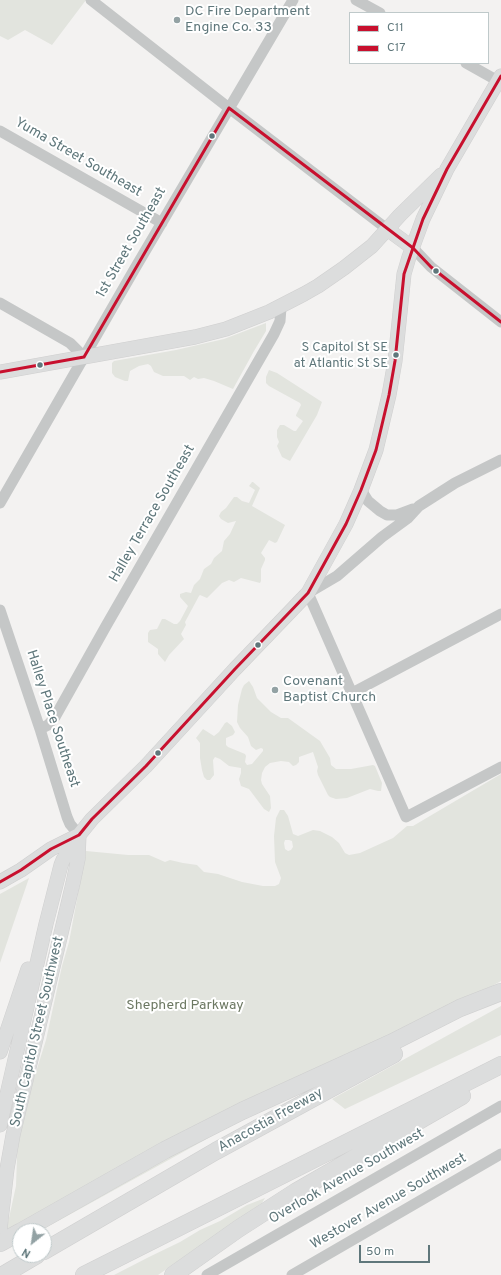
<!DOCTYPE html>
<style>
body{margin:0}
#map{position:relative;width:501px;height:1275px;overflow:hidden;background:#f3f2f1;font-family:Overpass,sans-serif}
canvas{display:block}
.legend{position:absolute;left:349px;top:12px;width:140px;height:52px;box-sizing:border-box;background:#fff;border:1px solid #bfc9ca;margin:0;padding:5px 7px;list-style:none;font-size:12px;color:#5f777b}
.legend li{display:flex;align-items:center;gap:8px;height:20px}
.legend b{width:20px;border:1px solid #bfc9ca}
.north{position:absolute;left:12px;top:1223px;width:40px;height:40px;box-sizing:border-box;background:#fff;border:1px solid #bfc9ca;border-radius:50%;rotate:210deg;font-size:11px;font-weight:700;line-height:16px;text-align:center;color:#5f777b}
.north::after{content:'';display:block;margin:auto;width:14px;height:18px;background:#93a2a4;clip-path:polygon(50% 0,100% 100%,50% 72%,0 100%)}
.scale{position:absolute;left:359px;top:1245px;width:71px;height:18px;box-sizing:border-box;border:2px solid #5f777b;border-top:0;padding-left:5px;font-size:12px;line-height:14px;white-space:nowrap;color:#5f777b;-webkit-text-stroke:3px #fff;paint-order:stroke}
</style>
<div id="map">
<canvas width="501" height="1275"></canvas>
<ul class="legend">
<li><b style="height:5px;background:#c8102e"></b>C11</li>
<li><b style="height:5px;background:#c8102e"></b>C17</li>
</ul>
<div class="north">N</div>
<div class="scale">50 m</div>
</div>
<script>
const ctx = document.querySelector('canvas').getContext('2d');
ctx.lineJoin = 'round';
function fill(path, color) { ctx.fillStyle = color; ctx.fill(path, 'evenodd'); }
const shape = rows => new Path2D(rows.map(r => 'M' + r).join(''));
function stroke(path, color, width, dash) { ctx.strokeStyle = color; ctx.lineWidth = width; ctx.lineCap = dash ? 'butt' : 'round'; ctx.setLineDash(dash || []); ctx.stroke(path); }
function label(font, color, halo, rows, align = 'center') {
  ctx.font = font + ' Overpass,sans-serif'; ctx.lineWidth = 4; ctx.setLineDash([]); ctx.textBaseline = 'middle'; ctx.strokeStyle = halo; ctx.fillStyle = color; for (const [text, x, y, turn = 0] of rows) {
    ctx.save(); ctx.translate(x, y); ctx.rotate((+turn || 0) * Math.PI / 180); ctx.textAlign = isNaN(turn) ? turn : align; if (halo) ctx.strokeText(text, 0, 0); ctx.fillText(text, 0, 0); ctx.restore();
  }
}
fill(shape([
 [0,0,86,0,52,45,25,30,8,40,0,36],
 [266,323,266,331,254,351,233,389,214,381,204,378,198,379,194,377,190,380,184,376,163,376,154,372,151,366,148,364,139,366,130,371,128,381,125,381,115,377,112,373,112,363,114,361,176,350,224,339],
 [269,370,277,373,322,402,317,415,290,461,282,457,277,446,279,442,277,437,277,430,280,425,284,425,294,431,296,431,298,428,303,421,296,416,296,415,301,405,300,403,269,386,266,383,266,377],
 [252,482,253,482,260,488,252,506,285,525,277,542,275,543,269,540,261,553,265,558,265,560,261,569,261,581,260,583,241,578,234,582,229,580,222,583,207,598,200,595,199,596,185,622,186,625,181,634,184,639,169,655,165,662,158,654,158,649,148,642,148,633,150,630,157,629,162,619,165,619,174,624,177,624,180,621,188,606,180,597,180,594,186,592,191,593,194,585,200,579,204,569,211,564,214,558,222,551,224,541,230,534,236,521,228,523,221,519,219,516,221,512,226,508,234,497,237,497,242,501,249,503,255,490,249,486],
 [249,681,253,687,257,698,271,712,281,718,288,718,320,741,330,758,331,765,336,769,351,769,373,765,375,766,382,783,381,791,378,791,370,789,347,798,336,799,330,797,328,795,318,775,317,771,318,767,313,752,299,757,299,762,296,765,293,766,289,762,281,761,270,763,265,767,262,773,261,780,262,784,270,796,271,808,269,812,264,809,249,789,241,786,239,779,241,773,241,768,229,766,220,759,215,757,213,760,214,775,210,780,207,780,204,777,202,770,200,758,200,743,196,738,203,729,214,736,219,732,225,723,227,722,232,726,235,732,233,735,226,738,226,745,228,747,245,754,246,756,245,762,247,765,252,764,263,751,263,749,261,748,256,750,251,746,248,737,240,728,237,722,238,705,242,689,244,685],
 [501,774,501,981,329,1077,299,1088,40,1231,20,1231,20,1242,14,1245,14,1241,6,1237,7,1227,16,1186,18,1129,46,1040,62,966,69,942,86,851,128,855,149,855,165,862,170,860,183,863,197,865,204,872,218,874,242,882,263,886,275,886,279,884,281,878,275,862,274,836,276,818,280,810,284,810,288,816,293,834,298,836,313,830,320,831,332,837,339,843,345,853,349,855,360,853,393,838,407,826,413,826],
 [285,840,289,840,292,841,293,847,291,850,288,851,285,849,284,843],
 [29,878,0,963,0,894],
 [501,1006,501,1035,345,1109,332,1099],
 [265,1198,262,1203,158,1275,114,1275,149,1257,180,1242,200,1230,220,1221,247,1205]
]), '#e2e4de');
const major = shape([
 [387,229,413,248],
 [0,372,195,337,226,329,269,312,304,294,318,286,344,268,372,246,400,215,441,175],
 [0,882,21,870,51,849,77,836],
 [0,1052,28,969],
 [0,1125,46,924,61,865,63,860,79,835,92,819,146,766,235,669,308,593,346,524,361,490,376,450,389,395,395,361,404,274,409,257,423,219,447,169,501,76],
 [0,1229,7,1169,13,1135,73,883,78,859,79,835]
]);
const highway = shape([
 [22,1231,165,1150,242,1111,391,1043,460,1008,501,992],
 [0,1243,20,1232],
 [44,1251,216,1151,394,1054],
 [3,1275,37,1255],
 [84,1275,501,1065],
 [173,1275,238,1229,297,1191,462,1096]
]);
stroke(major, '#cfcfcf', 15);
stroke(highway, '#cfcfcf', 18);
stroke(shape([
 [91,0,229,108,387,229],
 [356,0,380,13],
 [466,63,498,81],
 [0,131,162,223],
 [413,248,431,267,501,322],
 [0,303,70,343,84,357],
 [501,460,455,483,419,506,408,518,382,537,337,576,308,593,406,817,501,767],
 [361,490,368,501,380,511,387,515,397,515,413,509],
 [0,503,134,270,293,0],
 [0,610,40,729,67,817,70,824,79,835],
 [352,693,501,614],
 [40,729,48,725,55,717,106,626,274,334,280,321,281,307],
 [207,1275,501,1106],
 [292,1275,501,1154]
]), '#c5c7c7', 11);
stroke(major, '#dcdddd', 14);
stroke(highway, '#dcdddd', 17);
stroke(shape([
 [0,882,21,870,51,849,79,835,92,819,146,766,235,669,308,593,346,524,361,490,376,450,389,395,395,361,404,274,423,219,447,169,501,76]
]), '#c8102e', 3);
stroke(shape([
 [229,108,413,248,431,267,501,322],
 [84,357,229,108],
 [0,372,84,357]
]), '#c8102e', 3);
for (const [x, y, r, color] of [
 [177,20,4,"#93a2a4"],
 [212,136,3.5,"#5f777b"],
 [436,271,3.5,"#5f777b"],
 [396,355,3.5,"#5f777b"],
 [40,365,3.5,"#5f777b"],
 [258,645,3.5,"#5f777b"],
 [275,690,4,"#93a2a4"],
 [158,753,3.5,"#5f777b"]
]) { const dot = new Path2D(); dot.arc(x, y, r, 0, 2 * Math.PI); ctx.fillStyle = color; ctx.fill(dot); stroke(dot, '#fff', 1.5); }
label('13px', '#5f777b', '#fff', [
 ["S Capitol St SE",388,348],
 ["at Atlantic St SE",388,364]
], 'right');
label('14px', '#5f777b', '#fff', [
 ["DC Fire Department",185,12],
 ["Engine Co. 33",185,28],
 ["Covenant",283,682],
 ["Baptist Church",283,698]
], 'left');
label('14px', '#5f777b', '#fff', [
 ["Yuma Street Southeast",78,158,30],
 ["1st Street Southeast",132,243,-60],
 ["Halley Terrace Southeast",153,514,-60],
 ["Halley Place Southeast",52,719,72],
 ["South Capitol Street Southwest",38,1032,-77],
 ["Anacostia Freeway",271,1121,-29],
 ["Overlook Avenue Southwest",347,1177,-30],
 ["Westover Avenue Southwest",389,1202,-30]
]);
label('14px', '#6c7862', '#fff', [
 ["Shepherd Parkway",185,1006]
]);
</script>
